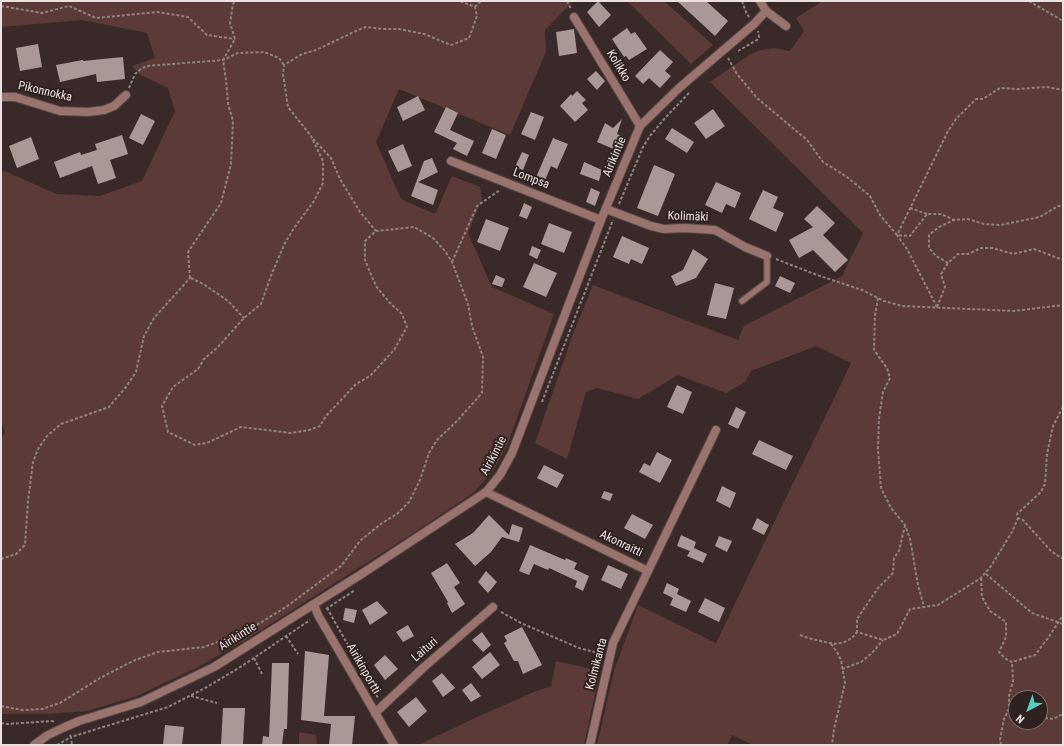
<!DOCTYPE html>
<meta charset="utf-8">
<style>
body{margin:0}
#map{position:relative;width:1064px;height:746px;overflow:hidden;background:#392a29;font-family:"Roboto Condensed",sans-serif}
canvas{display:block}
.frame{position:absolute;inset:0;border:2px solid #ebe1e0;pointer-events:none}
.north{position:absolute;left:1008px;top:690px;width:40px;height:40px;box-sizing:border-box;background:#2f2120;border:1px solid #7a6e6d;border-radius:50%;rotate:221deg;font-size:11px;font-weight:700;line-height:16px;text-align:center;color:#ebe1e0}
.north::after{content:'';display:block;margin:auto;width:14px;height:18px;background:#59cebe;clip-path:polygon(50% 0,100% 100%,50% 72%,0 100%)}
</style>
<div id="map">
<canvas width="1064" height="746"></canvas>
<div class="frame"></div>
<div class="north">N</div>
</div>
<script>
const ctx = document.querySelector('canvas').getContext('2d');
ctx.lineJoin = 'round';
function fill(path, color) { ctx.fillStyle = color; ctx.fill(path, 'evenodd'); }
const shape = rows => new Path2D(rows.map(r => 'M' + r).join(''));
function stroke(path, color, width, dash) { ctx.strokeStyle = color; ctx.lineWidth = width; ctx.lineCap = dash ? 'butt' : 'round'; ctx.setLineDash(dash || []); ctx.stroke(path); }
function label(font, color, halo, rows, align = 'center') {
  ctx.font = font + ' "Roboto Condensed",sans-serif'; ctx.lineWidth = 4; ctx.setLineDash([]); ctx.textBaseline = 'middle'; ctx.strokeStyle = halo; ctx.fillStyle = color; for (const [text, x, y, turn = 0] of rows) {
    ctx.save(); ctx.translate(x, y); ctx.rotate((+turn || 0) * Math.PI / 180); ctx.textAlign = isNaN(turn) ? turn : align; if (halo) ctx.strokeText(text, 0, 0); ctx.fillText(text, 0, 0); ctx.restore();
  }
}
fill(shape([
 [1,1,573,1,545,30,546,52,510,135,399,89,376,142,401,199,435,214,452,176,480,187,482,199,468,233,492,287,554,314,507,446,493,471,473,493,418,530,247,639,198,667,137,696,87,711,48,714,1,714,1,439,5,432,1,422,1,172,5,171,56,194,100,196,142,181,175,111,168,88,141,75,132,66,155,58,147,33,82,20,1,27],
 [627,1,664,1,713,45,691,64],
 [823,1,1063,1,1063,745,753,745,732,735,727,745,597,745,614,671,638,605,716,643,851,363,816,346,751,371,745,382,726,393,678,375,638,399,597,388,586,392,567,459,535,443,573,334,593,285,738,340,744,326,842,276,863,233,710,82,749,55,761,50,774,48,790,51,804,31,796,18],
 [1016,698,1040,698,1040,722,1016,722],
 [556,661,600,671,584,745,418,745,477,717,534,692,551,686],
 [299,732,316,735,317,745,299,745]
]), '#5c3a37');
fill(shape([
 [598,1,611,15,599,27,587,12],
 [677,1,706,1,728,21,715,36],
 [627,28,631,34,635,32,647,49,629,60,626,56,624,57,612,39],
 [574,29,577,53,559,56,556,32],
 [38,44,42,67,20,71,16,48],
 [660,50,673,62,665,71,671,76,660,88,649,78,643,84,635,76],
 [123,57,125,79,97,82,96,74,60,82,56,65,83,60,83,61],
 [596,71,605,81,597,90,587,79],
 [577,91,586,100,582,103,588,110,575,122,560,106,571,94,572,96],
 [418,96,425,110,403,121,397,107],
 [446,107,458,113,450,130,474,141,467,156,453,149,457,143,434,132],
 [713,109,725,126,706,139,694,123],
 [531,112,544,117,535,140,521,134],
 [141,114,155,121,143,145,129,138],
 [622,119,617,134,622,136,616,150,597,142,605,123,613,128],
 [672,128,694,142,687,153,665,139],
 [492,129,506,135,496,159,482,153],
 [122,135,128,154,110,160,116,178,98,184,92,166,60,178,54,162,80,152,81,155,97,150,95,144],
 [31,137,39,159,17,168,9,146],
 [553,138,568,144,557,169,551,166,543,185,534,182],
 [403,144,412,166,398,172,388,151],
 [522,152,529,155,523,170,515,167],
 [432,158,438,172,418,182,438,190,433,205,411,196,424,161],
 [584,162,602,170,599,181,580,174],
 [654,165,675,174,658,216,637,208],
 [716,182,741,193,735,208,726,204,722,213,705,205],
 [591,188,600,192,595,206,586,202],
 [763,190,778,197,773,208,784,213,776,232,749,219],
 [524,203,532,207,527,219,519,216],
 [817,206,835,223,823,235,848,260,835,272,813,250,799,258,789,240,813,227,804,219],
 [486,219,509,228,500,251,477,242],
 [549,223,572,232,564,253,541,244],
 [622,236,649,248,642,264,631,259,629,264,613,257],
 [532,246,541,250,537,259,529,255],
 [693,249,708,259,696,278,676,286,671,276,683,270],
 [534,263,557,273,546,297,523,287],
 [496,275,505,279,502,287,492,284],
 [780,276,795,283,790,293,775,286],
 [715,283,734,288,726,319,707,315],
 [677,385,692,392,683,414,667,407],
 [736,407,746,412,738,429,728,424],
 [759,440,793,456,786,470,752,454],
 [657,452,672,460,660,483,639,472,644,463,650,466],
 [544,465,564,475,557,488,537,478],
 [722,486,736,493,730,508,716,501],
 [604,491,613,494,610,501,601,498],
 [632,514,653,525,645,539,624,528],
 [489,515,509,535,512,524,523,528,519,542,502,537,491,552,475,566,455,544,473,533],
 [757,518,769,525,764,535,752,529],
 [681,535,696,542,694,548,707,554,703,563,687,556,690,551,677,546],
 [719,536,732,541,727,552,715,546],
 [530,545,565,560,566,558,577,563,574,569,589,576,583,591,575,587,577,581,549,568,548,570,534,564,529,575,519,571],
 [447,563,460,583,454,587,465,604,452,613,447,603,448,602,431,573],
 [608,565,628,574,621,589,601,580],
 [486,571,497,582,488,593,478,582],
 [667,583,679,589,677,594,691,601,686,612,670,605,673,598,663,593],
 [705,598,725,608,719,622,698,612],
 [377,601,388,613,370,625,362,610],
 [345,608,357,610,354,623,343,620],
 [408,625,414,636,403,642,396,632],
 [522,627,542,665,523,674,518,661,514,661,504,643,507,641,504,636],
 [482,632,491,645,483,652,472,640],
 [305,651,329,655,324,716,355,716,352,745,329,745,331,724,301,720],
 [490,652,500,665,482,679,472,667],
 [385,655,398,669,385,680,374,665],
 [272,663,289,663,287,729,284,729,282,745,262,745,263,736,269,737],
 [442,673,455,688,443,697,432,681],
 [471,683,481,696,471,702,462,690],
 [416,697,427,711,409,727,397,712],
 [223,708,245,708,243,745,221,745],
 [165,725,184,727,182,745,163,745]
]), '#aa9896');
const service = shape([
 [742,301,767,282,767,256]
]);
const minor = shape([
 [766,11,786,26],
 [574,17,640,126],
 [1,97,15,97,60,111,88,112,104,110,114,106,126,95],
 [451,161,601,220],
 [606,209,651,226,664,229,685,228,715,230,745,247,767,256],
 [486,492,648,571,716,430],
 [375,713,423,668,493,607],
 [590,745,613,643,648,571]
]);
const tertiary = shape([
 [314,604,318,615,394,745],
 [34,745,48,735,65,727,79,721,141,702,214,667,360,575,486,492,500,475,512,453,601,220,640,126,679,88,754,24,766,11,760,1]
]);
stroke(service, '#554746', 8);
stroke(minor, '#554746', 10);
stroke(tertiary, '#554746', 10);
stroke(shape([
 [567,1,571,9],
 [742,1,746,12,749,17],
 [1029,1,1063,21],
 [1,6,42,13,69,6,96,18,157,12,188,17,207,35,235,39],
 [475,7,481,1],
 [738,51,757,40,759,37,758,31],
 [728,58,737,74,757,98,807,140,823,162,847,177,870,196,880,215,897,235,910,236,927,214,941,214,954,220],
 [129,88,135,74,141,69,147,66,223,60,238,53,264,52,279,58,284,65],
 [313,139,331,158,340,179,360,212,376,231],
 [619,204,643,147,650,136,665,118,689,93],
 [910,208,927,214],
 [776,259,817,275,862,290,884,301,902,306,1014,311,1063,305],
 [452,262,477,206,500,190],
 [948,263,936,256,929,248,929,235,939,227,954,220,968,219,984,224,1000,225,1040,217,1058,206,1063,206],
 [190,278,188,252,221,203,231,164,233,121,228,104,226,80,223,60,235,39,230,23,233,4,235,1],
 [191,278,205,285,228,301,244,318],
 [878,298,875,315,874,350,887,368,890,378,883,392,879,418,878,449,881,488,891,508,905,525,910,539,918,585,924,607],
 [937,307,907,249,897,235,948,131,956,119,976,99,983,99,1000,88,1018,89,1047,87,1063,90],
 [937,307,945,287,941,274,948,263,958,254,968,254,981,248,993,248,1013,254,1034,249,1063,260],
 [542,402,613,220],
 [1063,407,1053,426,1047,454,1045,484,1041,492,1017,514,1018,518,1023,520,1051,551,1063,559],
 [905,525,899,551,894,558,893,573,878,588,857,619,857,632,883,640,897,634,910,609,938,605,981,578,991,566,1012,532,1018,518],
 [1,559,16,554,25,545,28,501,33,462,38,449,47,436,61,424,109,407,126,387,136,372,144,336,154,318,190,278],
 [986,574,1032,613,1063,624],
 [981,578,982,597,990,611,1006,622,1006,637,999,652,1006,659,1012,662,1035,655,1048,638,1063,615],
 [327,608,378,698],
 [326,609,355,590],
 [501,612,521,623,579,648,602,654],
 [800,635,808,638,834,644,845,642,852,638,857,632],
 [286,636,298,654],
 [831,644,837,652,841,660,845,683,834,729,832,745],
 [254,658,262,674],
 [842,669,861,662,872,653,883,640],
 [191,696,217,703],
 [1,706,22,710,42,709,60,703,100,678,135,660,158,652,204,647,247,631,286,607,341,566,360,541,382,523,397,514,409,502,420,480,429,453,437,440,457,421,482,393,483,357,472,326,468,304,452,262,445,251,433,238,414,227,376,231,365,241,365,260,376,286,389,302,402,314,407,327,394,350,370,376,356,384,326,416,320,426,309,430,291,433,241,427,207,443,195,445,168,432,162,406,173,387,198,369,204,359,217,348,244,318,261,304,272,273,285,243,294,228,314,201,323,183,323,161,311,136,288,107,283,74,284,65,302,54,316,50,358,30,366,27,383,29,399,29,424,34,451,45,469,38,477,16,475,7,460,1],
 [1009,709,1016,711],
 [1040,717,1053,719,1063,714],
 [1,723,8,724,52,721,55,722],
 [70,735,71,737,168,707,207,687,242,666,310,620],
 [57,745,71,737,72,745],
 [1001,745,1000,740,1004,719,1009,709,1009,696,1013,681,1012,662]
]), '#908483', 2, [3, 2]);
stroke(service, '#9a726e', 5.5);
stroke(minor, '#9a726e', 8);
stroke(tertiary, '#9a726e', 8);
label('12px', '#ebe1e0', '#2f2120', [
 ["Kolikko",618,66,59],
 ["Pikonnokka",45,92,13],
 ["Airikintie",615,157,-67],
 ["Lompsa",531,179,21],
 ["Kolimäki",688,217,2],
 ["Airikintie",494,456,-62],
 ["Akonraitti",621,544,26],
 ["Airikintie",238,637,-32],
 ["Laituri",425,650,-41],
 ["Kolmikanta",597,664,-75],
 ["Airikinportti",363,669,60]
]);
</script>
